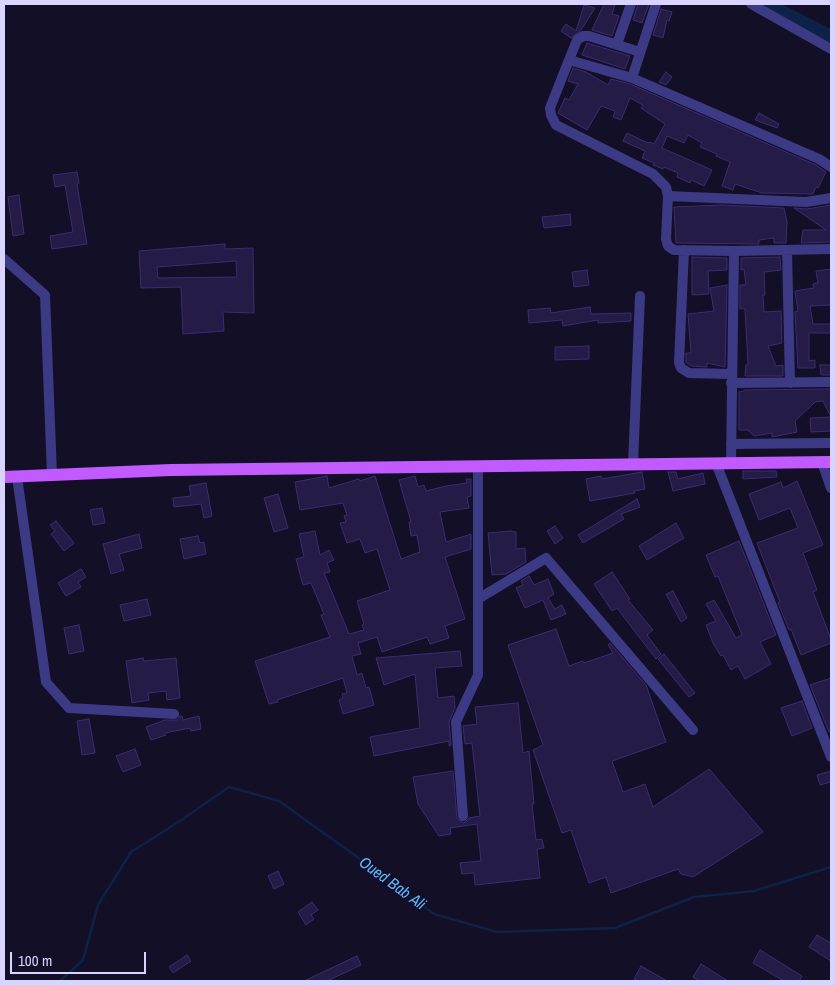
<!DOCTYPE html>
<style>
body{margin:0}
#map{position:relative;width:835px;height:985px;overflow:hidden;background:#130f26;font-family:"Archivo Narrow",sans-serif}
canvas{display:block}
.frame{position:absolute;inset:0;border:5px solid #d9d4ff;pointer-events:none}
.scale{position:absolute;left:10px;top:952px;width:136px;height:22px;box-sizing:border-box;border:2px solid #d9d4ff;border-top:0;padding-left:6px;font-size:15px;line-height:18px;white-space:nowrap;color:#d9d4ff;-webkit-text-stroke:4px #130f26;paint-order:stroke}
</style>
<div id="map">
<canvas width="835" height="985"></canvas>
<div class="frame"></div>
<div class="scale">100 m</div>
</div>
<script>
const ctx = document.querySelector('canvas').getContext('2d');
ctx.lineJoin = 'round';
const shape = rows => new Path2D(rows.map(r => 'M' + r).join(''));
function stroke(path, color, width, dash) { ctx.strokeStyle = color; ctx.lineWidth = width; ctx.lineCap = dash ? 'butt' : 'round'; ctx.setLineDash(dash || []); ctx.stroke(path); }
function fill(path, color) { ctx.fillStyle = color; ctx.fill(path, 'evenodd'); }
function label(font, color, halo, rows, align = 'center') {
  ctx.font = font + ' "Archivo Narrow",sans-serif'; ctx.lineWidth = 4; ctx.setLineDash([]); ctx.textBaseline = 'middle'; ctx.strokeStyle = halo; ctx.fillStyle = color; for (const [text, x, y, turn = 0] of rows) {
    ctx.save(); ctx.translate(x, y); ctx.rotate((+turn || 0) * Math.PI / 180); ctx.textAlign = isNaN(turn) ? turn : align; if (halo) ctx.strokeText(text, 0, 0); ctx.fillText(text, 0, 0); ctx.restore();
  }
}
stroke(shape([
 [60,981,83,960,98,905,131,852,180,821,229,787,279,801,360,859,434,914,497,932,615,928,694,897,754,891,831,867]
]), '#0c2248', 2.5);
stroke(shape([
 [764,4,831,38]
]), '#0c2248', 16);
const building = shape([
 [604,4,615,5,612,14,619,16,612,36,592,30,604,4],
 [638,4,649,4,642,23,633,20,638,4],
 [584,5,595,8,581,30,571,38,561,31,566,24,576,31,584,5],
 [661,9,672,12,669,21,667,20,663,38,653,35,661,9],
 [587,43,630,56,625,69,582,55,587,43],
 [573,68,586,72,608,85,611,79,630,84,816,165,826,172,818,188,816,187,813,194,762,193,735,184,733,190,722,186,730,162,716,156,717,154,700,147,702,143,688,135,684,143,667,136,662,148,712,170,704,186,691,180,690,183,677,177,678,173,664,167,663,169,653,165,654,163,642,158,645,151,623,141,627,133,648,143,649,142,654,144,665,124,641,108,643,105,630,98,621,120,613,117,615,111,601,106,587,130,558,113,565,98,569,100,578,84,568,81,573,68],
 [666,72,672,77,666,85,659,82,666,72],
 [759,113,779,124,777,128,755,120,759,113],
 [77,172,79,183,77,184,87,244,52,249,50,236,73,232,65,185,55,187,53,175,77,172],
 [19,195,24,234,13,236,8,197,19,195],
 [721,205,784,208,787,222,786,243,774,243,774,238,759,240,759,244,676,243,674,207,721,205],
 [831,205,831,242,801,243,803,230,826,230,794,208,807,209,831,205],
 [570,214,571,225,544,228,542,217,570,214],
 [225,244,225,249,253,248,254,313,223,312,224,331,183,334,181,287,141,288,139,251,225,244],
 [236,261,237,277,158,278,157,267,236,261],
 [692,257,727,258,727,270,708,271,709,294,692,295,692,257],
 [780,257,781,270,764,272,765,295,763,295,764,312,781,311,782,343,768,346,776,366,783,365,783,376,745,376,746,365,748,364,745,310,744,308,740,309,740,285,746,285,744,269,741,270,741,258,780,257],
 [831,269,831,305,810,306,813,324,831,324,831,333,809,333,809,361,815,360,815,368,798,368,795,312,798,311,795,291,814,288,813,284,818,283,816,271,831,269],
 [587,270,589,285,574,287,572,272,587,270],
 [727,285,725,367,707,363,707,367,691,366,686,362,686,353,691,353,688,314,714,311,710,288,727,285],
 [590,307,591,314,631,313,631,321,598,323,598,320,563,326,562,320,529,323,528,310,550,308,551,313,590,307],
 [589,346,589,359,555,360,555,347,589,346],
 [820,365,831,365,831,375,821,375,820,365],
 [831,389,831,417,823,401,815,402,795,421,797,432,772,437,772,433,754,436,748,430,739,430,739,392,744,391,744,390,831,389],
 [831,417,831,431,811,432,810,418,831,417],
 [743,471,776,471,777,477,743,479,743,471],
 [642,472,645,489,634,491,635,493,590,501,586,479,601,476,602,479,642,472],
 [668,472,676,472,678,479,703,473,705,484,673,491,668,472],
 [327,476,329,488,359,479,360,481,375,476,401,559,420,552,417,535,411,536,409,522,411,522,399,480,415,476,418,487,424,485,426,491,446,486,467,483,466,479,471,479,471,496,467,497,469,508,440,512,446,542,471,534,471,549,445,557,465,619,445,626,449,638,430,644,427,637,382,652,377,637,358,643,361,654,352,656,357,675,362,673,366,688,369,687,374,705,343,714,339,700,343,698,342,694,347,693,343,678,277,700,278,702,269,704,255,661,330,637,321,615,324,614,311,583,303,585,296,559,304,557,299,534,315,531,320,555,329,550,334,560,327,563,330,572,324,573,349,634,364,630,362,625,364,624,357,601,390,590,377,549,365,553,360,539,347,543,340,523,346,522,344,516,347,515,343,503,300,510,295,482,327,476],
 [797,481,823,545,803,553,817,590,813,592,831,639,831,643,801,655,791,629,789,630,778,603,780,602,757,543,798,528,790,508,759,520,749,494,781,482,783,488,797,481],
 [206,483,212,516,204,518,201,504,174,507,173,498,191,496,189,486,206,483],
 [278,494,288,528,274,532,264,498,278,494],
 [637,499,640,507,621,514,624,519,583,543,578,535,637,499],
 [102,508,105,523,93,525,90,510,102,508],
 [56,521,74,543,64,551,51,534,55,531,50,525,56,521],
 [676,523,684,538,647,560,639,546,676,523],
 [555,526,563,538,555,544,547,531,555,526],
 [510,531,516,532,516,549,525,548,526,562,506,574,492,575,488,533,510,531],
 [139,534,142,548,119,554,124,570,111,574,103,544,139,534],
 [198,536,200,543,204,542,206,554,184,559,180,539,198,536],
 [739,541,776,635,760,642,771,664,745,679,738,666,731,670,723,655,721,656,713,643,706,625,716,621,706,604,714,600,736,638,742,635,718,576,715,577,706,555,739,541],
 [81,569,86,577,78,582,81,587,66,596,58,583,81,569],
 [612,572,630,599,628,600,653,630,647,635,661,654,656,659,617,608,612,611,594,584,612,572],
 [529,576,534,585,548,579,554,594,548,598,555,609,562,605,566,614,551,620,543,600,525,608,516,588,523,585,521,581,529,576],
 [673,591,687,618,681,622,666,594,673,591],
 [147,599,151,615,124,621,120,605,147,599],
 [79,625,84,651,69,654,64,628,79,625],
 [556,629,569,666,583,661,584,663,613,653,608,645,610,643,646,685,666,742,612,761,623,792,645,784,653,807,709,769,763,832,693,877,681,874,678,869,611,893,606,877,589,883,571,830,562,833,533,750,543,745,508,645,556,629],
 [460,651,462,666,435,668,438,698,454,696,455,708,449,722,451,745,449,746,449,741,374,756,370,737,420,728,415,674,384,685,376,658,460,651],
 [664,654,695,693,689,697,658,659,664,654],
 [143,658,144,661,176,658,180,698,167,700,166,691,148,693,149,700,132,703,126,661,143,658],
 [831,678,831,731,829,732,810,685,831,678],
 [802,701,812,728,792,736,781,708,802,701],
 [518,703,523,753,529,751,534,804,532,804,536,840,542,839,544,848,537,849,540,878,475,885,474,873,462,874,460,863,481,861,477,824,450,828,451,834,439,836,418,804,413,777,453,771,457,819,464,823,469,818,480,816,472,743,465,744,463,726,477,724,475,707,518,703],
 [180,716,182,716,183,720,199,716,201,729,191,731,190,728,165,733,166,735,151,740,146,727,165,720,177,720,180,716],
 [89,719,95,753,82,755,77,721,89,719],
 [135,749,141,765,123,772,116,756,135,749],
 [831,771,831,782,820,785,817,775,831,771],
 [278,871,284,884,274,889,268,876,278,871],
 [312,902,318,910,311,915,314,919,306,925,298,912,312,902],
 [817,935,831,943,831,961,809,947,817,935],
 [760,950,802,976,799,981,784,981,753,963,760,950],
 [187,955,191,961,173,973,169,967,187,955],
 [357,956,361,965,327,981,304,981,357,956],
 [701,964,728,981,700,981,693,977,701,964],
 [641,966,667,981,639,981,634,979,641,966]
]);
fill(building, '#241b47');
stroke(building, '#3b2d73', 1);
stroke(shape([
 [751,4,831,49],
 [617,44,631,4],
 [569,60,577,40,583,36,589,36,640,52],
 [632,78,656,4],
 [831,167,819,159,632,78,569,60,550,108,551,115,556,125,653,174,666,187,668,196,806,202,831,198],
 [668,196,666,239,668,246,674,250,734,251,831,249],
 [684,250,679,363,681,368,689,373,731,374],
 [787,250,790,383],
 [4,259,45,295,52,475],
 [731,383,831,382],
 [731,444,831,443],
 [731,462,734,251],
 [822,462,831,488],
 [716,463,831,757],
 [633,464,640,296],
 [17,477,46,682,69,708,174,714],
 [478,599,546,558,693,730],
 [463,816,456,722,478,675,478,467]
]), '#3d3a85', 10);
stroke(shape([
 [4,477,171,470,831,462]
]), '#c25bff', 12);
label('italic 16px', '#62b6ff', '#130f26', [
 ["Oued Bab Ali",392,884,36]
]);
</script>
